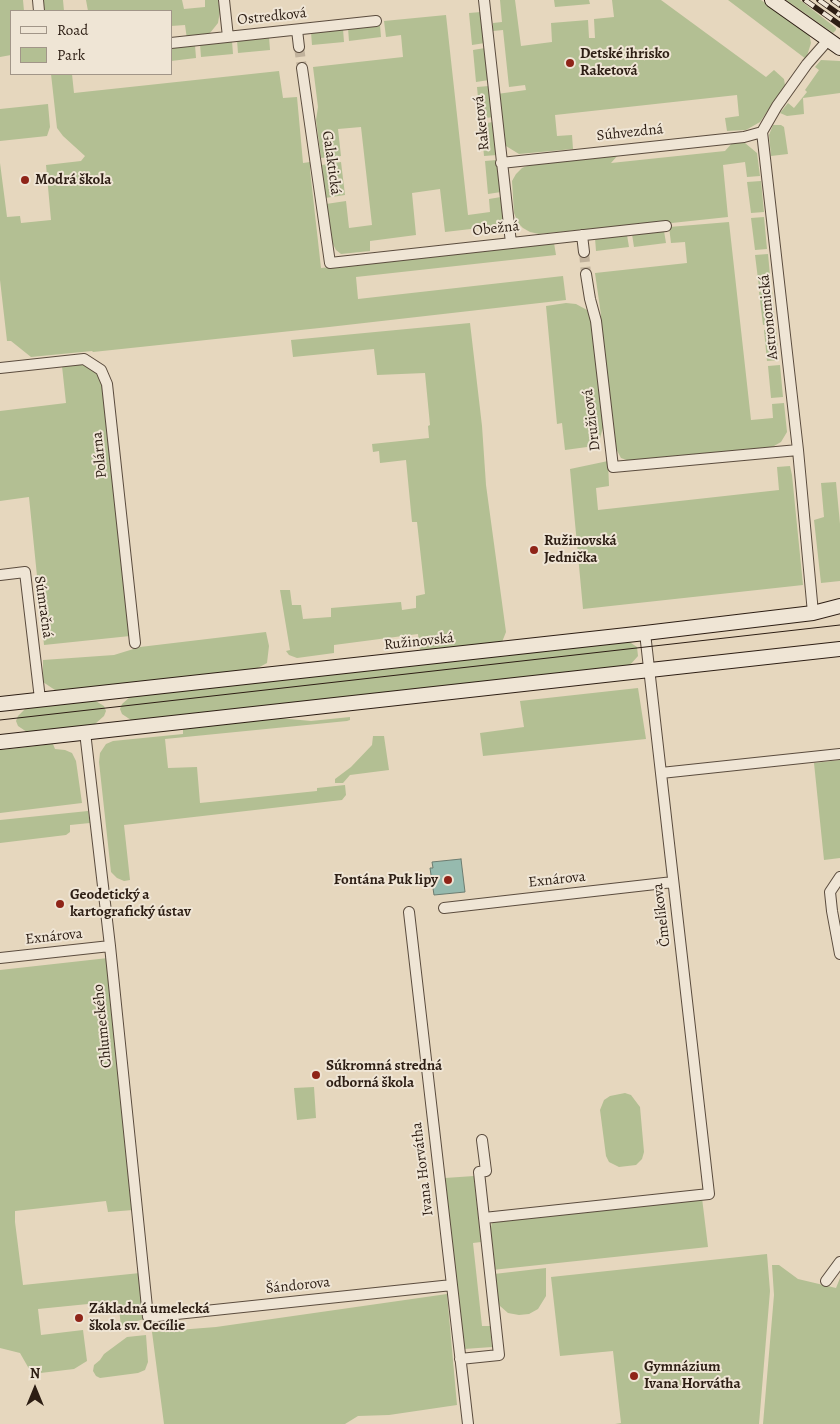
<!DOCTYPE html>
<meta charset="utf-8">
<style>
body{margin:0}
#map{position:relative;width:840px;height:1424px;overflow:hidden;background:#e6d7be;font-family:Alegreya,serif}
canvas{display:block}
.legend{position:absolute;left:10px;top:10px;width:162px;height:65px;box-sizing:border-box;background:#efe5d5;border:1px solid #a19588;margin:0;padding:6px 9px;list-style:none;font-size:15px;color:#2d1e14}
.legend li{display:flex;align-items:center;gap:10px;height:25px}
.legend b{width:25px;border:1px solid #a19588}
.north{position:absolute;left:10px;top:1364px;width:50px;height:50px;-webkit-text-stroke:4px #efe5d5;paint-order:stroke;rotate:0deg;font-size:14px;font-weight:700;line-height:20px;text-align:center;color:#2d1e14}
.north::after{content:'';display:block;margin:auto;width:18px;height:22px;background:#2d1e14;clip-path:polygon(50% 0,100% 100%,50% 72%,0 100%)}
</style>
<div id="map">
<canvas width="840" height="1424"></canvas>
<ul class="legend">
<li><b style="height:6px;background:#efe5d5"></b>Road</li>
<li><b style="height:14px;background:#b3bf93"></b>Park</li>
</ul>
<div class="north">N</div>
</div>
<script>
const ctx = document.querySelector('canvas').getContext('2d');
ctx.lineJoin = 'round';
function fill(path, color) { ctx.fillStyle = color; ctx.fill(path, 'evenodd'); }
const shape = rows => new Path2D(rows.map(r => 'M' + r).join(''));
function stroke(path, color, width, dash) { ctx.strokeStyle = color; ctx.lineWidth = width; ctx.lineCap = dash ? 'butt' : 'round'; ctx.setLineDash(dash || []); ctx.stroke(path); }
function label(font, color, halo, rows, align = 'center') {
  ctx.font = font + ' Alegreya,serif'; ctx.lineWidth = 4; ctx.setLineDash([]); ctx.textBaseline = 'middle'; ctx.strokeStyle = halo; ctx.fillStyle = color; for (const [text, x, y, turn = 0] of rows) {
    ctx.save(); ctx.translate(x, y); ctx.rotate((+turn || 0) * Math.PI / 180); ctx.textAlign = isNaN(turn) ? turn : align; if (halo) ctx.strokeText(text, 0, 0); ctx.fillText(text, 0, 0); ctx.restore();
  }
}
fill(shape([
 [0,0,23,0,24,11,11,11,11,55,0,57],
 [42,0,63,0,64,11,43,11],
 [86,0,182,0,184,9,205,7,205,0,218,0,220,11,218,23,210,33,198,38,187,39,185,25,171,26,171,11,88,11],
 [500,0,515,0,521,46,552,42,551,23,588,20,589,38,595,38,594,19,614,17,612,0,661,0,766,77,774,70,784,79,785,85,760,122,746,130,727,131,725,118,739,116,737,95,555,115,557,136,572,135,573,149,519,154,506,146,501,134,497,94,526,90,525,85,509,87,503,30,493,31,493,23,502,22],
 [554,0,589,0,590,4,555,7],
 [728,0,761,0,809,33,811,43,806,59],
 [786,0,800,0,836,28,836,30,833,33],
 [481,12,485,43,472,45,469,13],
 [446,15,468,215,490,212,489,199,501,197,504,217,504,227,492,228,488,227,445,232,440,189,412,193,416,235,370,241,370,251,341,254,336,250,330,238,326,204,346,201,349,228,372,225,361,127,338,129,341,156,321,158,316,120,318,107,313,67,403,57,401,35,386,37,384,21],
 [380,25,381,37,349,41,348,28],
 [343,29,344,42,312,45,311,32],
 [269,37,270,50,238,53,237,40],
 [232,41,233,54,201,57,200,44],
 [195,45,196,58,171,61,171,47],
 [485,48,489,80,476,82,473,50],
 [821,60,840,61,840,93,803,98,804,114,787,116,780,113,788,103,794,108,807,92,805,90,819,70,815,67],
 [279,71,283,98,297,97,303,163,310,162,310,170,321,268,554,243,556,255,356,277,358,299,563,276,566,300,329,327,93,352,92,351,31,357,11,341,7,341,0,280,0,163,7,217,20,216,21,223,51,220,46,165,81,161,85,156,63,136,57,128,51,74,72,74,74,93],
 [489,86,493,117,480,119,477,87],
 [48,104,50,127,47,136,0,141,0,109],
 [493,122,497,155,484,156,481,124],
 [773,125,781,125,784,127,788,154,771,156,769,135],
 [733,142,745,143,757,153,760,176,747,177,745,162,723,165,728,217,606,230,598,228,539,234,530,232,523,228,518,223,514,213,512,181,516,174,522,168,532,164,618,155,611,163,725,151],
 [497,160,501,192,488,194,485,161],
 [341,162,345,195,325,198,322,165],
 [761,181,764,212,751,213,747,182],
 [764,217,767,249,755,250,751,218],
 [729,222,751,420,773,418,772,404,784,403,787,432,781,442,767,450,635,463,621,458,613,443,601,336,601,315,595,273,687,263,685,242,671,243,669,227],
 [664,231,666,243,634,247,632,234],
 [627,235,629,247,596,251,595,238],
 [768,254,771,286,759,287,755,255],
 [772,290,775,323,763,325,759,292],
 [566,303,576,304,587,310,592,321,604,424,600,438,587,447,565,450,562,423,557,424,546,306],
 [470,323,482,426,486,485,506,632,502,642,420,651,418,634,334,645,334,653,297,658,289,655,286,651,290,650,280,590,290,590,292,605,301,605,303,619,331,617,331,608,401,602,402,610,416,608,416,596,425,594,417,522,412,522,406,460,380,463,379,451,373,452,372,444,429,438,428,426,430,425,425,373,377,375,374,349,293,357,291,340],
 [776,328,779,360,767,361,764,330],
 [83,363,97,371,102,381,130,636,44,645,29,497,0,501,0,411,66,403,62,366],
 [780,365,783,397,771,398,768,366],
 [608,461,609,486,596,488,598,510,779,490,777,467,790,466,792,475,803,585,583,609,570,469],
 [836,482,840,524,840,581,821,583,814,520,824,517,821,483],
 [266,632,269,646,267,663,254,670,58,692,43,682,43,660,114,655,140,647],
 [628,641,637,647,638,656,630,665,131,720,122,714,120,709,122,704,130,697],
 [638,688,646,739,483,756,480,733,524,727,520,701],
 [94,700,104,706,106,711,104,716,95,724,27,732,18,726,16,721,18,716,25,709],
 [350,717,350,720,347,721,165,739,168,768,197,767,200,803,317,791,317,788,345,785,346,795,342,800,124,825,130,880,124,881,117,878,111,872,99,762,100,753,106,744,113,741,183,734,183,729,279,718,311,721],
 [373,736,384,736,389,770,350,775,343,783,335,783,335,779,351,767,372,745],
 [53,744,55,749,65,750,72,753,76,761,82,803,0,813,0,750],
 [840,760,840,858,824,860,814,763],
 [88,811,90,823,70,825,70,832,66,835,0,843,0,820],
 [108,958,133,1210,108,1212,106,1201,15,1211,15,1222,23,1285,140,1273,144,1319,121,1326,118,1301,38,1309,41,1335,83,1330,87,1361,74,1369,32,1374,20,1353,0,1348,0,970],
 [314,1087,316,1118,297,1120,294,1088],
 [625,1093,631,1095,640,1107,644,1152,642,1159,636,1165,619,1167,609,1162,606,1156,600,1110,604,1100,610,1096],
 [474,1176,481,1242,473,1243,482,1326,490,1326,492,1347,464,1349,445,1178],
 [702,1198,708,1247,492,1270,489,1242,492,1221],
 [767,1254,770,1291,759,1424,615,1424,621,1423,613,1351,560,1356,551,1277],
 [772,1265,779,1265,798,1279,836,1288,840,1278,840,1424,763,1424,774,1295],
 [546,1268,546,1296,538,1309,529,1314,519,1315,508,1313,500,1306,498,1302,494,1274],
 [447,1294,457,1405,389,1415,358,1416,345,1424,164,1424,152,1332,216,1327],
 [146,1335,148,1362,145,1370,138,1373,100,1378,96,1376,93,1371,94,1365,100,1360,104,1354,127,1337]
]), '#b3bf93');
const water = shape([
 [461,859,465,892,434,895,430,868,433,868,432,862,461,859]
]);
fill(water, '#96baae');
stroke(water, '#6c7c70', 1);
stroke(shape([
 [299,47,302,68],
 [584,252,586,274]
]), '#c1b29c', 10, [10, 5]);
const street = shape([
 [38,0,39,11],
 [224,0,228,37],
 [484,0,511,243],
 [297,30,299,47],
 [171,43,376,21],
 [302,68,330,263,666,226],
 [501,163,744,137,762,132],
 [582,235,584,252],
 [586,274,590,299,596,321,613,467,798,450],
 [0,368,84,359,101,370,107,384,135,643],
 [0,575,25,572,40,699],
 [813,613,798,450,762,132,777,106,807,64,829,39],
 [85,732,110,946,148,1317,452,1285],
 [661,773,840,754],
 [840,877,830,892,832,911,840,954],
 [444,908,673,882],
 [409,912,468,1424],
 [0,958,110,946],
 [484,1218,709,1194,645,633],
 [826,1281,840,1262],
 [460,1359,499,1355,479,1172,486,1171,482,1140]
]);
const secondary = shape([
 [772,0,840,48],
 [0,704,645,633,813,613,840,606],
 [0,742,840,649]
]);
stroke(street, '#5b4c3e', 12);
stroke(secondary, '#2d1e14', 16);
stroke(street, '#efe5d5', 10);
stroke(secondary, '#efe5d5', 14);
stroke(shape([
 [0,720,840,625]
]), '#2d1e14', 1);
const rail = shape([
 [805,0,840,25],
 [819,0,840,15],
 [833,0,840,5]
]);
stroke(rail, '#2d1e14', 5.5);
stroke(rail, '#efe5d5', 4, [11]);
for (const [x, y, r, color] of [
 [570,63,5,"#8f2418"],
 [25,180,5,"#8f2418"],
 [534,550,5,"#8f2418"],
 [448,880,5,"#8f2418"],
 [60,904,5,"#8f2418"],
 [316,1075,5,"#8f2418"],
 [79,1318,5,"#8f2418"],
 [634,1376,5,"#8f2418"]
]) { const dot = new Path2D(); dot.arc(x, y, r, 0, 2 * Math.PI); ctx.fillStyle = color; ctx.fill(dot); stroke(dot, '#efe5d5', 2); }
label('15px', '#2d1e14', '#efe5d5', [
 ["Ostredková",272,17,-6],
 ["Raketová",482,123,-96],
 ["Súhvezdná",630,133,-6],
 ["Galaktická",331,163,82],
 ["Obežná",496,229,-6],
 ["Astronomická",769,317,-96],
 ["Družicová",592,420,-97],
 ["Polárna",100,455,-96],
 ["Súmračná",43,607,82],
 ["Ružinovská",419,642,-6],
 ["Exnárova",557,880,-6],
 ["Čmelíkova",662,915,-97],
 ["Exnárova",54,937,-6],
 ["Chlumeckého",103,1026,-96],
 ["Ivana Horvátha",423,1169,-97],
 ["Šándorova",298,1286,-6]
]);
label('bold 15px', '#2d1e14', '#efe5d5', [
 ["Detské ihrisko",580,54],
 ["Raketová",580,71],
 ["Modrá škola",35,180],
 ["Ružinovská",544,541],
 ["Jednička",544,558],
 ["Fontána Puk lipy",438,880,"right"],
 ["Geodetický a",70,895],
 ["kartografický ústav",70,912],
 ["Súkromná stredná",326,1066],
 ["odborná škola",326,1083],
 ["Základná umelecká",89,1309],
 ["škola sv. Cecílie",89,1326],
 ["Gymnázium",644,1367],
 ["Ivana Horvátha",644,1384]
], 'left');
</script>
